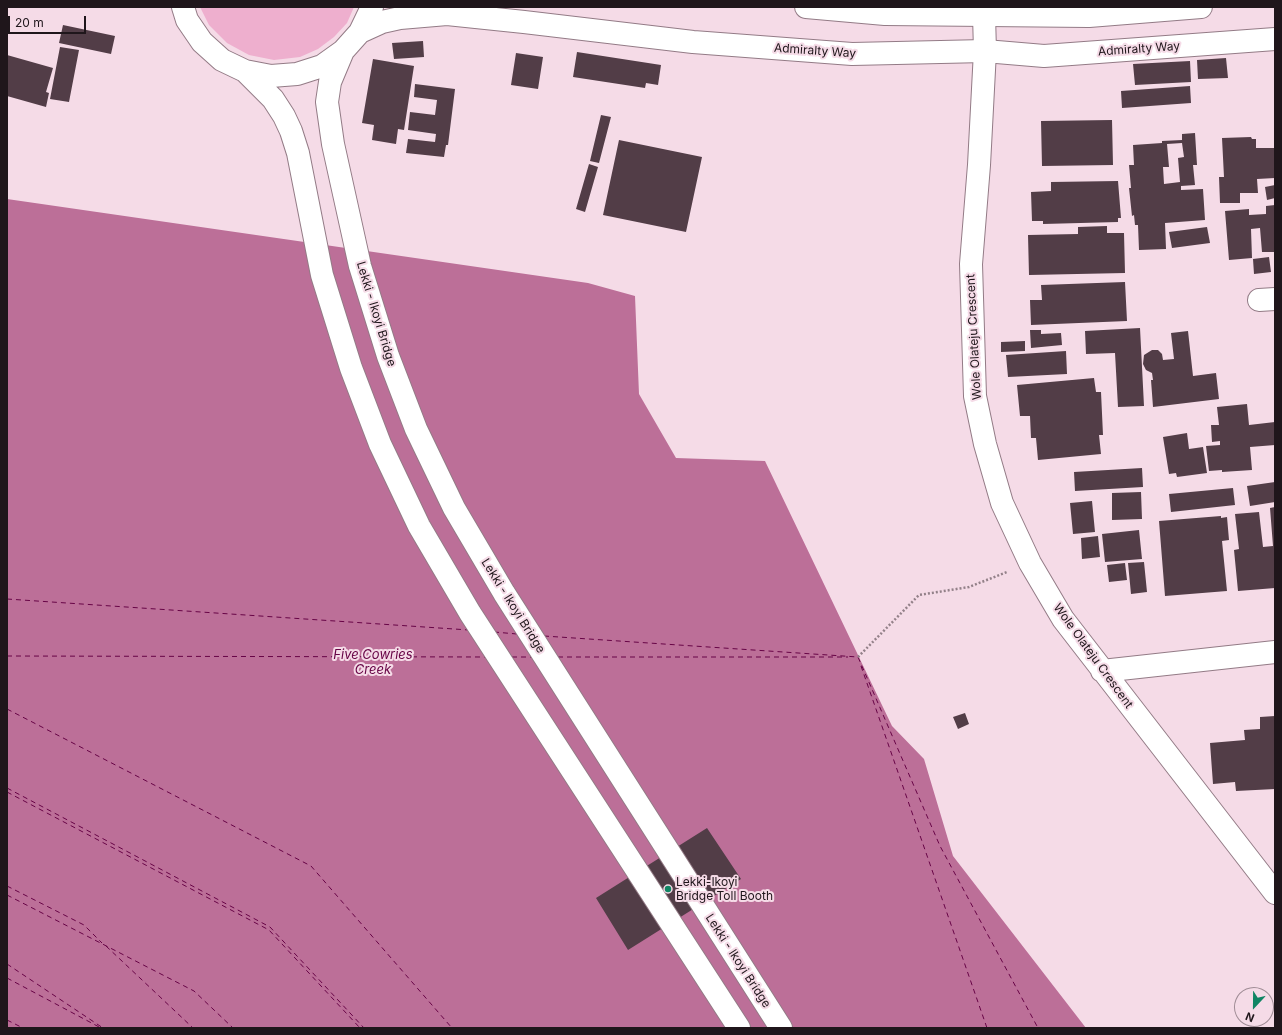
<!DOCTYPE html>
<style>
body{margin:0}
#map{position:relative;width:1282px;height:1035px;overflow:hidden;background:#f5dbe7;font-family:Inter,sans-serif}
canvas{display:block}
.frame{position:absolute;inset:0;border:8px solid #1f161b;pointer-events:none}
.north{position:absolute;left:1234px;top:987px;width:40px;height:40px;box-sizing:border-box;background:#f5dbe7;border:1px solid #9f8c95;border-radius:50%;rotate:202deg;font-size:11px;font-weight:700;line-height:16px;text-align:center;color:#1f161b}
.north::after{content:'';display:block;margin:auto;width:14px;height:18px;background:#118564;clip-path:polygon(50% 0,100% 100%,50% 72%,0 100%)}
.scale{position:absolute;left:8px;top:16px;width:78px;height:18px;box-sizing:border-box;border:2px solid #1f161b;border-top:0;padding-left:5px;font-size:12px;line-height:14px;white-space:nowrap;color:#1f161b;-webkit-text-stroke:3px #f5dbe7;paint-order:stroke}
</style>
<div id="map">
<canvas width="1282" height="1035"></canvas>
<div class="frame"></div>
<div class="north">N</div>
<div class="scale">20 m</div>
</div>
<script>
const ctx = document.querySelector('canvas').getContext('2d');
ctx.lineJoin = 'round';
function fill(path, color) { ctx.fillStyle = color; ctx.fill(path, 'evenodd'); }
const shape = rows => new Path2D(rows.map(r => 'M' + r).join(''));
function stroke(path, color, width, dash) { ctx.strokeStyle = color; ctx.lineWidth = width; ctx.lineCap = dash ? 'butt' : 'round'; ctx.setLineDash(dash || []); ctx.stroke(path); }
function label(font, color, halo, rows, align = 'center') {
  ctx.font = font + ' Inter,sans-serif'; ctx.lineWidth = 4; ctx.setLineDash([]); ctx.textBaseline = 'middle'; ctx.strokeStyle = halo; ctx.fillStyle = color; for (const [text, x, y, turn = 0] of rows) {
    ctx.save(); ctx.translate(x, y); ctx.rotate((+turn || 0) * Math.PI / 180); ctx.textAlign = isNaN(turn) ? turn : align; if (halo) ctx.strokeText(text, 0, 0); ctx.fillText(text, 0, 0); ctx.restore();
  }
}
fill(shape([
 [200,7,354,7,347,23,334,37,318,49,300,57,274,60,249,55,227,43,209,25]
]), '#eeafce');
fill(shape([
 [7,199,588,283,635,296,639,394,676,458,765,461,892,726,924,759,953,856,1086,1028,7,1028]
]), '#bc6f98');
stroke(shape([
 [7,599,469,630],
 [494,632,517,634],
 [544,636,858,657,940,846,1038,1028],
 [7,656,486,657],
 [512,657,532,657],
 [558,657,848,657],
 [861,666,987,1028],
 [7,709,311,866,452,1028],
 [7,788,270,927,364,1028],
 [7,792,269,930,360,1028],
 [7,886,84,925,102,943],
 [7,895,194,991,233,1028],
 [106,946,193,1028],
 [7,964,103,1028],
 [7,978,101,1028],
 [7,1020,23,1028]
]), '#670446', 1, [5, 4]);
fill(shape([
 [63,25,115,36,111,54,59,43],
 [423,41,424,57,394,59,392,43],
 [60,47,79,50,69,102,50,99],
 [577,52,661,65,658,85,646,83,645,88,573,77],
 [516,53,543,57,538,89,511,85],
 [7,55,53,68,46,92,49,93,46,107,7,96],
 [1226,58,1228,78,1198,79,1197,60],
 [373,59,414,66,404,130,398,129,396,144,372,140,374,125,362,123],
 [1190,61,1191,82,1135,85,1133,64],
 [415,84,455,89,448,145,446,145,444,157,406,153,408,139,435,142,436,134,408,130,410,112,435,115,437,100,414,97],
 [1190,86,1191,103,1122,108,1121,91],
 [601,115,611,117,599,163,590,161],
 [1112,120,1113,165,1042,166,1041,121],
 [1195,133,1197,165,1193,165,1195,185,1181,186,1181,190,1203,189,1205,220,1165,223,1166,249,1139,250,1138,225,1135,225,1134,215,1132,216,1129,188,1131,188,1129,165,1134,165,1133,145,1162,143,1162,141,1182,140,1182,134],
 [1182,143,1184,157,1178,158,1180,182,1164,184,1163,167,1169,167,1167,144],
 [1251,137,1252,139,1256,139,1256,148,1275,148,1275,178,1257,179,1258,193,1240,193,1240,203,1220,203,1219,177,1224,177,1222,138],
 [619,140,702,157,686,232,603,215],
 [589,164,598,167,585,212,576,209],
 [1118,181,1121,218,1118,218,1118,222,1043,224,1043,221,1032,221,1031,192,1051,191,1051,182],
 [1275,185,1275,198,1267,200,1265,187],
 [1275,205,1275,252,1262,252,1260,228,1251,229,1252,258,1229,260,1225,211,1249,209,1249,215,1266,214,1266,206],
 [1107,226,1107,233,1124,233,1125,273,1029,275,1028,235,1078,234,1078,227],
 [1207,227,1210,243,1172,248,1169,232],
 [1269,257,1271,272,1254,274,1253,259],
 [1125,282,1127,321,1031,325,1030,300,1042,300,1041,285],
 [1140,328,1144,406,1118,407,1115,353,1086,354,1085,331],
 [1030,330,1041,330,1041,334,1061,333,1062,345,1031,348],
 [1188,331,1193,376,1216,373,1219,399,1153,407,1151,380,1153,380,1152,373,1146,370,1143,364,1144,355,1152,350,1158,350,1162,354,1163,360,1174,359,1171,333],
 [1025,341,1025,351,1001,352,1001,342],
 [1066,351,1067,374,1008,377,1006,355],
 [1094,378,1096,392,1101,392,1103,435,1099,435,1101,454,1038,460,1036,438,1031,438,1030,416,1020,416,1017,385],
 [1247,404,1249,425,1275,422,1275,445,1250,447,1252,470,1222,472,1222,470,1209,471,1206,446,1220,445,1220,441,1212,442,1211,425,1219,425,1217,407],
 [1187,433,1189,449,1203,447,1207,473,1177,477,1176,473,1169,474,1163,437],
 [1142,468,1143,487,1075,491,1074,472],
 [1275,482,1275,502,1250,506,1247,486],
 [1233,488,1235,505,1171,512,1169,494],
 [1141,492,1142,519,1112,520,1112,493],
 [1092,501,1095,532,1073,534,1070,503],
 [1275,507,1275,588,1238,591,1234,550,1239,549,1235,514,1259,512,1263,547,1273,546,1270,508],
 [1221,516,1221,518,1227,517,1229,540,1222,541,1227,591,1165,596,1159,521],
 [1139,530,1142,559,1105,562,1102,534],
 [1098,536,1100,557,1082,559,1081,538],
 [1144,562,1147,592,1131,594,1128,563],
 [1125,563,1127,580,1109,582,1107,565],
 [965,713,969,724,958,729,953,717],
 [1275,716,1275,789,1236,791,1235,782,1213,784,1210,743,1245,740,1244,730,1260,729,1260,717],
 [707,828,741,879,628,950,596,898]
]), '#523d47');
const minor = shape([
 [987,7,984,15,985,51,979,165,971,264,975,396,985,444,1002,503,1030,563,1063,619,1275,893],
 [1259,300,1275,299],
 [1102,671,1275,652]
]);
const major = shape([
 [183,7,187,20,202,42,222,60,245,71,271,76,297,74,322,66,343,51,360,32,372,7],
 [806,7,885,14,1089,16,1201,7],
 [360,32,382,22,400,18,447,14,524,22,693,42,852,54,985,51,1044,56,1275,39],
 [343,51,330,82,327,102,333,144,360,266,388,356,416,429,454,508,504,593,781,1028],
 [245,71,273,99,284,116,291,131,298,153,322,275,351,368,380,444,419,526,470,613,739,1028]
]);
stroke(minor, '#937b86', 24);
stroke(major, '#937b86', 24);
stroke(shape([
 [858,657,919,595,969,587,1007,572]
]), '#938189', 2.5, [2, 2]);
stroke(minor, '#fff', 22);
stroke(major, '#fff', 22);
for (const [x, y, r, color] of [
 [668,889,4,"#118564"]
]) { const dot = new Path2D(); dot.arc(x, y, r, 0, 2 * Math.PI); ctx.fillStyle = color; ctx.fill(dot); stroke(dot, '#f5dbe7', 1.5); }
label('12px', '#1f161b', '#f5dbe7', [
 ["Admiralty Way",1139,49,-4],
 ["Admiralty Way",815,51,4],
 ["Lekki - Ikoyi Bridge",376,314,73],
 ["Wole Olateju Crescent",974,337,-93],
 ["Lekki - Ikoyi Bridge",513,606,58],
 ["Wole Olateju Crescent",1093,656,54],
 ["Lekki - Ikoyi Bridge",738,961,57]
]);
label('12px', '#1f161b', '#f5dbe7', [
 ["Lekki-Ikoyi",676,882],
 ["Bridge Toll Booth",676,896]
], 'left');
label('italic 13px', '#670446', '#f5dbe7', [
 ["Five Cowries",373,655],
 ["Creek",373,670]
]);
</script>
